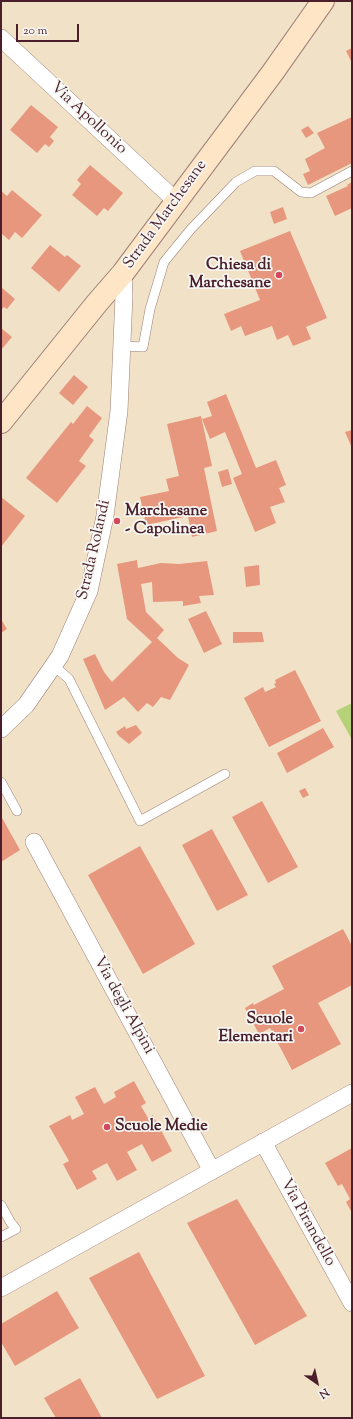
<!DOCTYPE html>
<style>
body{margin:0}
#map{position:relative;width:353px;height:1419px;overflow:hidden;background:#f1e2c7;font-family:"Sorts Mill Goudy",serif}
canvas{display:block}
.frame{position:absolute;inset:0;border:2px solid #4a1f2b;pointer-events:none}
.north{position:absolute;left:297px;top:1363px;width:40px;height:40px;-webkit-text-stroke:3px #f6f6f2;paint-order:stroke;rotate:146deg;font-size:11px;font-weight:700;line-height:16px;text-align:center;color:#4a1f2b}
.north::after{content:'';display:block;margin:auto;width:14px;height:18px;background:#4a1f2b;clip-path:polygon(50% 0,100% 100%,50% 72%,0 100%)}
.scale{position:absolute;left:16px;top:24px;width:63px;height:18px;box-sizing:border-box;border:2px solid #4a1f2b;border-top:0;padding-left:5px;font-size:12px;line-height:14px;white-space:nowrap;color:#4a1f2b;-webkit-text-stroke:3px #f6f6f2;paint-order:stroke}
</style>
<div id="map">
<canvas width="353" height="1419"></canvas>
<div class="frame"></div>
<div class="north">N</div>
<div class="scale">20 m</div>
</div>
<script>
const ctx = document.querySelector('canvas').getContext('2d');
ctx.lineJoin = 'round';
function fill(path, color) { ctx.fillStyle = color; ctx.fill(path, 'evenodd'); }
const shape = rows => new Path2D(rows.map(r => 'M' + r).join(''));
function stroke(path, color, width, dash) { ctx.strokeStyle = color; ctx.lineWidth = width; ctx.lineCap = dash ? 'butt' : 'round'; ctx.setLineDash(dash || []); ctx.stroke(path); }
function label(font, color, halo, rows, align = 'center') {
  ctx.font = font + ' "Sorts Mill Goudy",serif'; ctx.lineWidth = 3.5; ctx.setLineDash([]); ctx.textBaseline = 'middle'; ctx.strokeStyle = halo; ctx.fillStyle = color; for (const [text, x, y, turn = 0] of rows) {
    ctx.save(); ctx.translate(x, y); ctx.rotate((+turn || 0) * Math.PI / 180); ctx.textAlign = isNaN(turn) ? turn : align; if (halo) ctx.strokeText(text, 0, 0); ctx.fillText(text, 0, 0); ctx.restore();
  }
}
fill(shape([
 [352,703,352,740,336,711]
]), '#b5d278');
fill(shape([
 [352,48,352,63,346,51],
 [31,105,58,127,50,137,54,141,49,147,45,144,37,153,10,130],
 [352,117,352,163,308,185,303,174,310,171,305,159,325,148,317,133],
 [308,126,314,133,306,138,301,130],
 [90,165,123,193,108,211,104,208,97,216,72,195,81,184,77,180],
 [352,182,352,208,335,216,326,196,348,186,347,185],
 [12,190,42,215,22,238,15,232,9,240,1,233,1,191,7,196],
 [283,207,287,219,274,224,270,212],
 [290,231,327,318,306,327,311,339,293,346,288,335,277,340,272,326,245,336,241,326,231,331,224,314,260,300,240,251],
 [50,245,65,257,67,255,81,266,59,292,31,268],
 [1,287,15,299,7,309,4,307,1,310],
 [1,328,12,337,1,350],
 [74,375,88,387,73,405,59,393],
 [226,394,256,468,276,460,286,485,279,488,285,502,270,507,276,523,255,532,233,478,242,474,225,432,210,439,202,419,212,416,207,402],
 [87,406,102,418,89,436,94,440,79,461,86,466,57,503,26,478,71,422,73,424],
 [201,416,212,466,204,468,217,531,192,537,188,516,146,525,140,497,169,491,166,479,179,476,167,424],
 [352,430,352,448,345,432],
 [228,469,232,484,222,487,218,472],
 [1,497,25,516,1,547],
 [137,560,138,568,161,563,179,564,207,561,214,595,199,596,201,603,183,606,183,601,153,602,152,582,141,584,146,612,164,630,157,638,178,658,189,665,170,700,161,697,153,707,147,703,138,712,124,697,105,710,83,659,95,654,104,672,112,682,152,642,127,619,117,564],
 [259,565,260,585,246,587,244,567],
 [206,611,222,644,204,653,188,619],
 [1,619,7,629,1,633],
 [233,632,262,632,264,642,233,643],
 [295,670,321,721,269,747,244,698,263,687,265,692,276,687,274,684,276,683,275,680],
 [136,725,142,733,129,744,119,736,116,732,125,726,126,729],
 [323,728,334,747,287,773,277,753],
 [305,788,309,795,303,798,299,791],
 [262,801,298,867,268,883,232,817],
 [1,816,20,850,1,862],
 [212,829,248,895,217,911,182,845],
 [140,846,195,944,143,974,88,875],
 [343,929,352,946,352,985,318,1003,341,1044,292,1070,270,1028,259,1034,245,1008,253,1003,254,1005,284,989,272,966],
 [134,1081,146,1103,141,1106,148,1118,153,1115,172,1151,152,1162,142,1144,127,1152,137,1170,117,1181,107,1163,92,1171,97,1179,77,1190,63,1164,69,1161,49,1126,70,1115,72,1120,84,1114,75,1097,95,1087,104,1104,116,1097,114,1092],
 [352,1148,352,1213,346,1202,350,1199,342,1184,338,1186,325,1163],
 [237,1199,307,1316,255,1345,187,1223],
 [139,1252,205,1376,157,1399,89,1278],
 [57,1291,79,1328,15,1366,1,1342,1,1324],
 [80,1378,102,1418,56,1418,44,1398]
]), '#e6977e');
const lane = shape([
 [122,346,143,347,150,309,164,262,191,229,236,182,255,171,274,171,301,192,311,193,352,171],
 [53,665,69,679,140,821,225,774],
 [1,782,17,811],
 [1,1205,11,1223,16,1229,1,1237]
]);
const street = shape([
 [1,38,176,201],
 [1,729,26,705,60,656,89,591,105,516,119,411,124,296,123,273],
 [34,842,212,1171],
 [263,1142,352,1303],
 [1,1288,352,1093]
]);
const secondary = shape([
 [1,422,97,303,123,273,273,72,323,1]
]);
stroke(lane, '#9e8079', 10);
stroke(street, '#9e8079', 18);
stroke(secondary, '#9e8079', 24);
stroke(lane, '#fff', 9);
stroke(street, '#fff', 17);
stroke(secondary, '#fde5c5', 22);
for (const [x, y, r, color] of [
 [279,275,4,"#d1495b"],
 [117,521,4,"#d1495b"],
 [301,1029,4,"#d1495b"],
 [107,1127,4,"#d1495b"]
]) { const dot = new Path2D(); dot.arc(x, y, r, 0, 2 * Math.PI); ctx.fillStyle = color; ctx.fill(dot); stroke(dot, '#f6f6f2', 1.5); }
label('16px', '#4a1f2b', '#f6f6f2', [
 ["Via Apollonio",88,119,43],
 ["Strada Marchesane",166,215,-54],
 ["Strada Rolandi",95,550,-77],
 ["Via degli Alpini",123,1006,61],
 ["Via Pirandello",307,1223,61]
]);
label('bold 16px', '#4a1f2b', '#f6f6f2', [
 ["Chiesa di",271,266],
 ["Marchesane",271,284],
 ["Marchesane",125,512,"left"],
 ["- Capolinea",125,530,"left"],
 ["Scuole",293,1020],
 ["Elementari",293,1038],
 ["Scuole Medie",115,1127,"left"]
], 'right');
</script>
